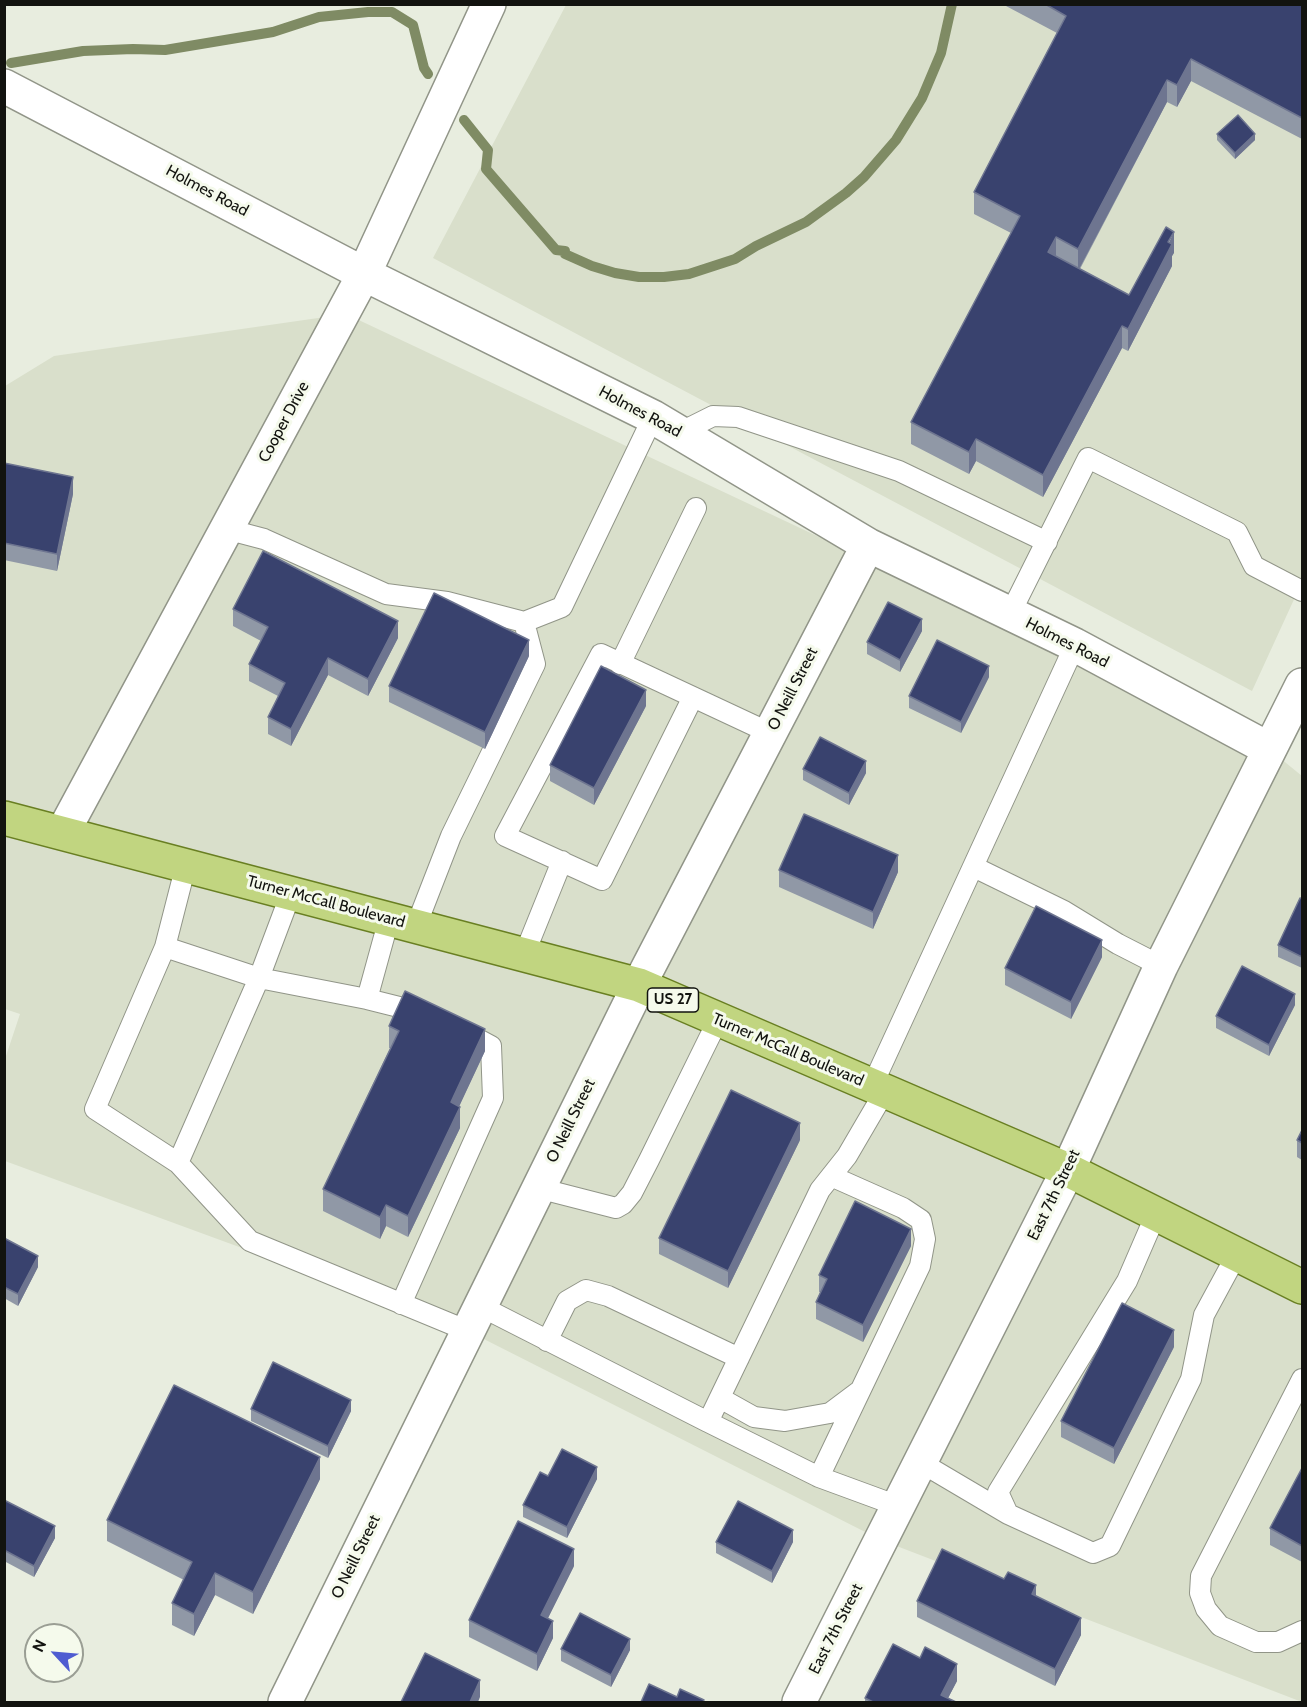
<!DOCTYPE html>
<style>
body{margin:0}
#map{position:relative;width:1307px;height:1707px;overflow:hidden;background:#e8eddf;font-family:Cabin,sans-serif}
canvas{display:block}
.frame{position:absolute;inset:0;border:6px solid #12130f;pointer-events:none}
.north{position:absolute;left:24px;top:1623px;width:60px;height:60px;box-sizing:border-box;background:#f5faec;border:2px solid #9a9e94;border-radius:50%;rotate:296deg;font-size:16px;font-weight:700;line-height:24px;text-align:center;color:#12130f}
.north::after{content:'';display:block;margin:auto;width:21px;height:27px;background:#4f5cd1;clip-path:polygon(50% 0,100% 100%,50% 72%,0 100%)}
</style>
<div id="map">
<canvas width="1307" height="1707"></canvas>
<div class="frame"></div>
<div class="north">N</div>
</div>
<script>
const ctx = document.querySelector('canvas').getContext('2d');
ctx.lineJoin = 'round';
function fill(path, color) { ctx.fillStyle = color; ctx.fill(path, 'evenodd'); }
const shape = rows => new Path2D(rows.map(r => 'M' + r).join(''));
function stroke(path, color, width, dash) { ctx.strokeStyle = color; ctx.lineWidth = width; ctx.lineCap = dash ? 'butt' : 'round'; ctx.setLineDash(dash || []); ctx.stroke(path); }
function label(font, color, halo, rows, align = 'center') {
  ctx.font = font + ' Cabin,sans-serif'; ctx.lineWidth = 6; ctx.setLineDash([]); ctx.textBaseline = 'middle'; ctx.strokeStyle = halo; ctx.fillStyle = color; for (const [text, x, y, turn = 0] of rows) {
    ctx.save(); ctx.translate(x, y); ctx.rotate((+turn || 0) * Math.PI / 180); ctx.textAlign = isNaN(turn) ? turn : align; if (halo) ctx.strokeText(text, 0, 0); ctx.fillText(text, 0, 0); ctx.restore();
  }
}
fill(shape([
 [566,5,1302,5,1302,582,1252,691,433,258],
 [346,314,1269,749,1302,776,1302,1702,881,1540,468,1331,5,1161,5,1059,20,1014,5,1009,5,386,54,356]
]), '#d9dfcb');
stroke(shape([
 [11,63,83,51,133,49,165,50,273,32,319,17,368,12,392,12,413,25,424,68,428,74],
 [464,120,488,150,486,169,556,250,565,251,565,254,592,266,615,273,639,277,664,277,689,274,735,259,756,246,806,222,846,193,864,177,896,140,922,98,941,53,952,4]
]), '#7f8b64', 10);
const service = shape([
 [679,433,713,416,738,417,899,471,1047,542],
 [226,529,264,539,386,594,447,602,524,622,562,607,653,417],
 [1010,614,1088,458,1237,532,1254,566,1302,591],
 [620,664,696,508],
 [693,697,602,880,505,836,601,654,770,733],
 [186,865,165,947,259,978,367,999,389,919],
 [974,867,1064,911,1118,944,1161,966],
 [416,926,451,836,535,664,524,622],
 [165,947,95,1109,178,1163,250,1241,468,1331],
 [524,955,562,861],
 [367,999,423,1013],
 [872,1086,1075,645],
 [885,1091,847,1156,820,1190,708,1422,819,1477,898,1506],
 [178,1163,259,978,291,893],
 [538,1188,616,1208,623,1204,632,1193,649,1160,718,1020],
 [1156,1214,1127,1281,998,1492,1008,1514,1093,1553,1110,1546,1191,1379,1204,1315,1237,1254],
 [401,1304,493,1098,491,1046,463,1031],
 [480,1306,708,1422],
 [547,1341,567,1301,586,1290,608,1296,739,1358],
 [1302,1379,1201,1576,1200,1593,1206,1609,1220,1626,1256,1642,1278,1642,1302,1631],
 [720,1398,754,1417,785,1421,830,1413,858,1392],
 [920,1462,1008,1514],
 [819,1477,920,1266,925,1239,921,1220,903,1208,831,1176]
]);
const minor = shape([
 [4,86,364,274,653,417,868,545,1075,645,1269,749],
 [63,832,364,274,489,4],
 [285,1702,639,985,868,545],
 [799,1702,1068,1170,1161,966,1302,685]
]);
const primary = shape([
 [4,818,639,985,1068,1170,1302,1287]
]);
stroke(service, '#919588', 22);
stroke(minor, '#919588', 36);
stroke(primary, '#697f22', 36);
stroke(service, '#fff', 20);
stroke(minor, '#fff', 33);
stroke(primary, '#c1d580', 33);
fill(shape([
 [1006,4,1302,4,1302,139,1191,81,1177,107,1167,102,1080,269,1129,295,1174,253,1172,256,1172,266,1128,351,1122,348,1043,497,976,461,969,474,911,444,911,422,1011,233,974,214,974,192,1057,33,1006,6],
 [1217,134,1255,140,1235,159,1217,140],
 [4,463,73,494,57,571,4,560],
 [233,609,398,638,368,696,328,675,291,746,268,734,268,717,278,696,249,681,249,664,261,641,233,626],
 [922,631,900,672,867,654,867,642],
 [529,656,485,749,389,702,389,686],
 [989,677,961,733,909,708,909,696],
 [646,706,594,805,550,781,550,765],
 [803,769,866,773,849,805,803,780],
 [779,870,898,872,873,929,779,887],
 [1302,899,1302,968,1278,957,1278,945],
 [1102,957,1071,1019,1005,985,1005,968],
 [1295,1005,1269,1056,1216,1028,1216,1016],
 [389,1026,485,1051,459,1106,460,1128,408,1237,386,1226,380,1239,323,1211,323,1189,390,1048,389,1048],
 [1302,1130,1302,1160,1297,1157,1297,1140],
 [800,1140,728,1288,659,1254,659,1238],
 [4,1238,38,1267,18,1306,4,1298],
 [911,1246,863,1342,816,1319,816,1302,820,1292,819,1292,819,1275],
 [1174,1347,1114,1464,1061,1437,1061,1421],
 [251,1409,351,1411,328,1458,251,1421],
 [1302,1468,1302,1562,1270,1545,1270,1528],
 [548,1476,597,1479,567,1538,523,1517,523,1505],
 [320,1479,253,1614,215,1595,194,1636,172,1625,172,1603,184,1580,107,1541,107,1520],
 [4,1500,55,1538,34,1577,4,1561],
 [716,1542,793,1542,772,1583,716,1553],
 [574,1566,548,1618,553,1638,537,1671,469,1637,469,1620],
 [1036,1596,1081,1635,1055,1686,917,1617,917,1601],
 [561,1649,630,1650,611,1687,561,1661],
 [920,1658,957,1681,948,1698,956,1702,865,1702,865,1698]
]), '#9098a6');
fill(shape([
 [1191,59,1191,81,1177,107,1177,85],
 [1167,80,1167,102,1078,271,1078,249],
 [1255,134,1255,140,1235,159,1235,153],
 [1174,232,1174,253,1172,256,1172,266,1128,351,1128,329],
 [1056,237,1056,259,1048,252],
 [1122,326,1122,348,1043,497,1043,475],
 [976,439,976,461,969,474,969,452],
 [73,477,73,494,57,571,57,554],
 [922,619,922,631,900,672,900,660],
 [398,621,398,638,368,696,368,679],
 [529,640,529,656,485,749,485,732],
 [328,658,328,675,291,746,291,729],
 [989,666,989,677,961,733,961,722],
 [646,690,646,706,594,805,594,788],
 [866,761,866,773,849,805,849,793],
 [898,855,898,872,873,929,873,912],
 [1102,940,1102,957,1071,1019,1071,1002],
 [1295,994,1295,1005,1269,1056,1269,1045],
 [485,1029,485,1051,451,1124,451,1102],
 [460,1107,460,1128,408,1237,408,1216],
 [800,1123,800,1140,728,1288,728,1271],
 [386,1205,386,1226,380,1239,380,1217],
 [911,1229,911,1246,863,1342,863,1325],
 [38,1256,38,1267,18,1306,18,1294],
 [1174,1330,1174,1347,1114,1464,1114,1448],
 [351,1400,351,1411,328,1458,328,1446],
 [320,1457,320,1479,253,1614,253,1592],
 [597,1467,597,1479,567,1538,567,1527],
 [55,1526,55,1538,34,1577,34,1566],
 [793,1530,793,1542,772,1583,772,1571],
 [574,1549,574,1566,541,1632,541,1615],
 [215,1573,215,1595,194,1636,194,1614],
 [1036,1585,1036,1602,1032,1594],
 [1081,1618,1081,1635,1055,1686,1055,1669],
 [553,1621,553,1638,537,1671,537,1654],
 [630,1639,630,1650,611,1687,611,1675],
 [957,1664,957,1681,946,1702,941,1695],
 [480,1680,480,1697,478,1702,470,1702]
]), '#6e7590');
const building = shape([
 [1045,4,1302,4,1302,118,1191,59,1177,85,1167,80,1078,249,1056,237,1048,252,1129,295,1166,227,1174,232,1168,242,1172,244,1128,329,1122,326,1043,475,976,439,969,452,911,422,1020,216,974,192,1066,16,1045,4],
 [1238,115,1255,134,1235,153,1217,134,1238,115],
 [4,463,73,477,57,554,4,543,4,463],
 [263,551,398,621,368,679,328,658,291,729,268,717,285,683,249,664,268,627,233,609,263,551],
 [434,593,529,640,485,732,389,686,434,593],
 [888,602,922,619,900,660,867,642,888,602],
 [937,640,989,666,961,722,909,696,937,640],
 [601,666,646,690,594,788,550,765,601,666],
 [820,737,866,761,849,793,803,769,820,737],
 [804,814,898,855,873,912,779,870,804,814],
 [1300,898,1302,899,1302,957,1278,945,1300,898],
 [1036,906,1102,940,1071,1002,1005,968,1036,906],
 [1242,966,1295,994,1269,1045,1216,1016,1242,966],
 [405,991,485,1029,451,1102,460,1107,408,1216,386,1205,380,1217,323,1189,399,1031,389,1026,405,991],
 [731,1090,800,1123,728,1271,659,1238,731,1090],
 [1302,1130,1302,1143,1297,1140,1302,1130],
 [855,1201,911,1229,863,1325,816,1302,827,1279,819,1275,855,1201],
 [4,1238,38,1256,18,1294,4,1287,4,1238],
 [1122,1303,1174,1330,1114,1448,1061,1421,1122,1303],
 [273,1362,351,1400,328,1446,251,1409,273,1362],
 [174,1385,320,1457,253,1592,215,1573,194,1614,172,1603,192,1562,107,1520,174,1385],
 [562,1449,597,1467,567,1527,523,1505,540,1472,548,1476,562,1449],
 [1302,1468,1302,1546,1270,1528,1302,1468],
 [4,1500,55,1526,34,1566,4,1550,4,1500],
 [738,1501,793,1530,772,1571,716,1542,738,1501],
 [518,1521,574,1549,541,1615,553,1621,537,1654,469,1620,518,1521],
 [942,1549,1004,1579,1008,1572,1036,1585,1032,1594,1081,1618,1055,1669,917,1601,942,1549],
 [580,1613,630,1639,611,1675,561,1649,580,1613],
 [893,1644,920,1658,925,1647,957,1664,941,1695,956,1702,873,1702,865,1698,893,1644],
 [425,1653,480,1680,470,1702,401,1702,425,1653],
 [649,1684,677,1697,680,1689,704,1700,703,1702,641,1702,649,1684]
]);
fill(building, '#39426e');
stroke(building, '#6e7590', 1.5);
for (const [x, y, w] of [
 [673,1000,51]
]) { const box = new Path2D(); box.roundRect(x - w / 2, y - 12, w, 24, 4.5); ctx.fillStyle = '#f5faec'; ctx.fill(box); stroke(box, '#12130f', 1.5); }
label('bold 15px', '#12130f', null, [
 ["US 27",673,1000]
]);
label('16px', '#12130f', '#f5faec', [
 ["Holmes Road",207,191,28],
 ["Holmes Road",640,412,28],
 ["Cooper Drive",284,422,-62],
 ["Holmes Road",1067,643,27],
 ["O Neill Street",793,689,-63],
 ["Turner McCall Boulevard",326,902,15],
 ["Turner McCall Boulevard",788,1050,23],
 ["O Neill Street",571,1121,-64],
 ["East 7th Street",1054,1195,-64],
 ["O Neill Street",356,1557,-64],
 ["East 7th Street",836,1629,-63]
]);
</script>
